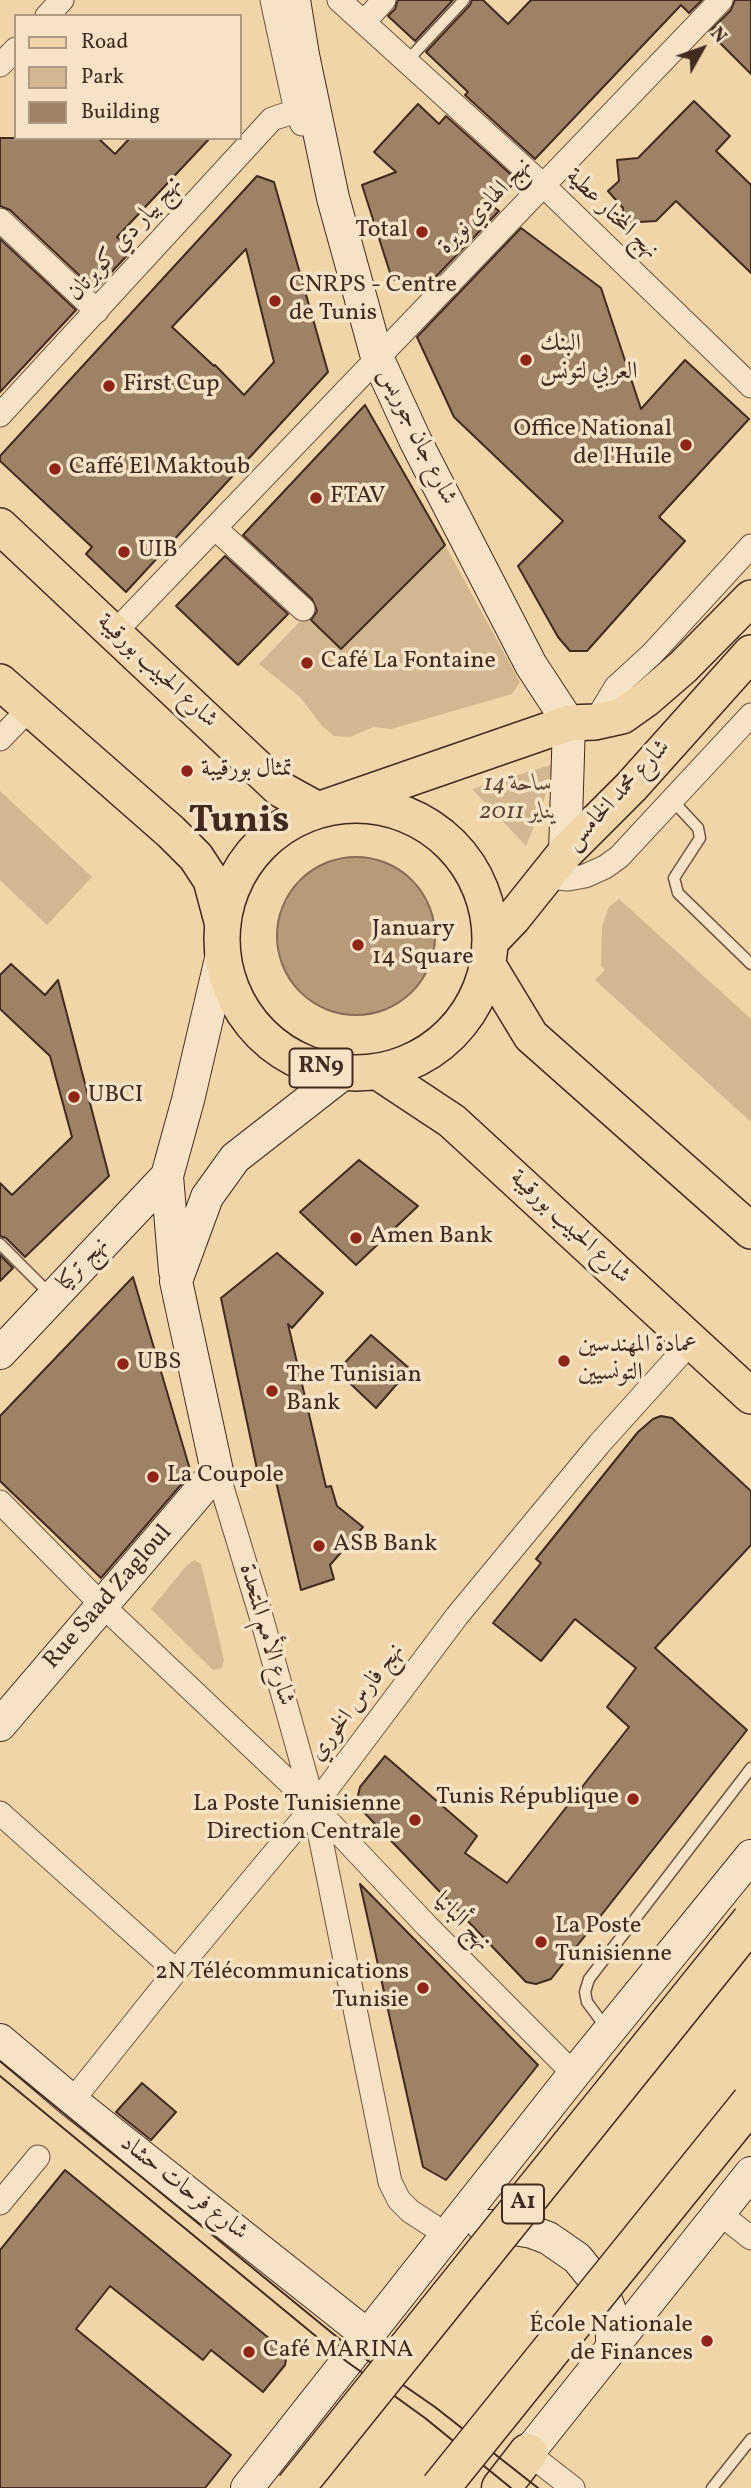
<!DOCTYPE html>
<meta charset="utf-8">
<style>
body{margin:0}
#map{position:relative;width:751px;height:2488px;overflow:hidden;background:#f1d4a8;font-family:Vollkorn,serif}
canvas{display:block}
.legend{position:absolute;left:14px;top:14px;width:228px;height:126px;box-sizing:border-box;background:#f6e3c6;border:2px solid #ae9983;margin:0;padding:9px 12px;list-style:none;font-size:21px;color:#432a1f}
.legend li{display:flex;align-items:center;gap:14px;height:35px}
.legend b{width:35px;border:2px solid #ae9983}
.north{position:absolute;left:667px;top:14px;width:70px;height:70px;-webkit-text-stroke:5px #f6e3c6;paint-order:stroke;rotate:50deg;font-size:19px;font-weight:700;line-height:28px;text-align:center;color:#432a1f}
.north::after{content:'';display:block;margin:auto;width:24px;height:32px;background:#432a1f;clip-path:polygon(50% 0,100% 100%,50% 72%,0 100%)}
</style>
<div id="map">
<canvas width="751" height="2488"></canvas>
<ul class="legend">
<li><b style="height:9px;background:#f1d4a8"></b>Road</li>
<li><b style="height:19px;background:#d3b791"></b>Park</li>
<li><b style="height:19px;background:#9d8266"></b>Building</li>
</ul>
<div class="north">N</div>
</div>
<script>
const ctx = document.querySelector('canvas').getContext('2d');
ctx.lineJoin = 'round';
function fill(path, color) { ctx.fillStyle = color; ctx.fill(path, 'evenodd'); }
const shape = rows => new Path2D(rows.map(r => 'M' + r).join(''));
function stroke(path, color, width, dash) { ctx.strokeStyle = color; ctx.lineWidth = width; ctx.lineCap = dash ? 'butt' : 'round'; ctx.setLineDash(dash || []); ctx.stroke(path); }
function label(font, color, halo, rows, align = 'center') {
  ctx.font = font + ' Vollkorn,Amiri,serif'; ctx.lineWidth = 7; ctx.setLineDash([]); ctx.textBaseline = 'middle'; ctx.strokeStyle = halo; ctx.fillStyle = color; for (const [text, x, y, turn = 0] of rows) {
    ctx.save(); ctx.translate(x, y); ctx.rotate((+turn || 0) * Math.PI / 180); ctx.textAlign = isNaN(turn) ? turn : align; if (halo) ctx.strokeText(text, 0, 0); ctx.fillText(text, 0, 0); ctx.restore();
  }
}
fill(shape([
 [445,545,520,682,512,694,391,729,373,727,350,737,334,736,322,726,300,697,259,664,306,615,341,649],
 [554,764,542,807,526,846,472,789],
 [0,791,92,877,47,925,0,880],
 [619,899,751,1019,751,1122,595,980,605,970,601,966,602,926,609,907],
 [194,1560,201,1564,224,1660,222,1668,213,1670,151,1609,187,1565]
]), '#d3b791');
const water = shape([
 '277 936a79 79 0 1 1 158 0a79 79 0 1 1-158 0Z'
]);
fill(water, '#b69a79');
stroke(water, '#886d55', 2);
const building = shape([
 [398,0,453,0,415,41,388,16,395,9,398,0],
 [472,0,483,0,508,24,531,0,702,0,689,13,681,5,535,159,465,95,468,92,426,52,470,5,472,0],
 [735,0,751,0,751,74,709,32,731,10,735,0],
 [694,101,730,136,716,151,751,185,751,273,676,201,656,221,624,223,623,208,608,191,619,181,617,160,638,158,694,101],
 [418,104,439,124,446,116,517,180,492,206,499,211,426,287,392,279,362,185,396,172,374,152,418,104],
 [0,138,98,138,115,154,130,138,210,138,117,237,132,250,95,290,10,210,0,206,0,138],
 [257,176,274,182,328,372,126,592,86,554,92,547,0,461,0,456,257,176],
 [246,249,274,362,244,395,215,365,214,366,172,327,246,249],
 [521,228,601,288,641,409,685,360,749,419,659,517,685,541,587,651,570,651,558,637,518,566,563,521,454,417,417,337,521,228],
 [0,239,76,310,0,392,0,239],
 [365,405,445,545,341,649,311,620,317,611,312,599,243,535,365,405],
 [225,556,288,614,238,665,176,606,225,556],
 [11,964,45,995,58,980,109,1176,25,1257,6,1238,0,1236,0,1183,12,1195,72,1137,50,1056,0,1009,0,975,11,964],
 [359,1160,418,1206,356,1265,300,1212,359,1160],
 [277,1253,323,1293,292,1328,288,1324,326,1487,331,1486,337,1506,363,1527,330,1565,334,1579,301,1590,273,1468,258,1474,221,1298,277,1253],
 [0,1255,13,1268,0,1281,0,1255],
 [133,1277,191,1473,101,1578,0,1481,0,1416,133,1277],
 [371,1335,410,1369,376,1408,337,1371,371,1335],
 [661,1416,672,1418,751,1491,751,1545,655,1648,747,1730,551,1979,536,1984,526,1982,356,1804,360,1787,385,1756,477,1836,465,1853,507,1883,629,1727,607,1707,636,1668,575,1619,541,1661,493,1623,541,1563,536,1559,638,1432,653,1419,661,1416],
 [360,1884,538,2065,446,2180,423,2167,360,1884],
 [142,2083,176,2112,151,2140,116,2112,142,2083],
 [65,2170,287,2353,285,2365,263,2392,211,2350,203,2360,110,2286,76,2329,231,2455,205,2488,0,2488,0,2250,65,2170]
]);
fill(building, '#9d8266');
stroke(building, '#432a1f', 2);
const lane = shape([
 [407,61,464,0],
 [672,800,698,828,700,838,674,878,678,893,751,964],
 [0,1244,51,1295],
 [607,2029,587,2002,585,1992,589,1979,751,1768],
 [712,2488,751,2439]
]);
const street = shape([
 [272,0,296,111,302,124],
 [339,0,544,186,751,386],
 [47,16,62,0],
 [364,22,384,0],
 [0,65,16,49],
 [0,220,97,311],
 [0,415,272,119,296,111],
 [215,528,303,609],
 [114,633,721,0],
 [595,722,616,687,652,654,751,546],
 [0,739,29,709],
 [546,877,568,879,585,876,605,867,619,857,751,715],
 [217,1471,261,1616,314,1806,390,2182,399,2200,410,2211,447,2235],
 [0,1502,102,1605,309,1801,427,1926,574,2074],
 [0,1813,176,1971],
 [72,2101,176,1971,314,1806,457,1616,600,1443,692,1341],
 [0,2203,38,2157],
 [719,2213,751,2238],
 [528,2453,573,2488]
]);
const secondary = shape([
 [294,0,303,55,333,198,377,357,416,442,531,665,569,723,565,853],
 [175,1271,167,1176,188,1100,223,950],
 [0,1353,167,1176],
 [0,1725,217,1471,176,1281,207,1197,235,1158,344,1073],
 [0,2040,72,2101,367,2335],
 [483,2226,498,2226,532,2232,548,2238,577,2258,599,2285,606,2300,612,2316,612,2347],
 [528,2453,751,2173],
 [247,2488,574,2074,751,1856]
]);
const primary = shape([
 [0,526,280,789,318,810,569,723,595,722,622,716,646,699,683,667,751,598],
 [0,682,171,832,196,857,211,880,223,925],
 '222 939a134 134 0 1 1 268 0a134 134 0 1 1-268 0Z',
 [491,941,513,918,565,853,631,787,751,653],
 [488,965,531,1036,751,1231],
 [378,1072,452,1121,751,1396]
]);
const highway = shape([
 [501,2488,528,2453]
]);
stroke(lane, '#6e5441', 13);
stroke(street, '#6e5441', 25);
stroke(secondary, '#432a1f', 34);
stroke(primary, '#432a1f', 38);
stroke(highway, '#432a1f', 41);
stroke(lane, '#f6e3c6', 10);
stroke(street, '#f6e3c6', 23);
stroke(secondary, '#f6e3c6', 32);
stroke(primary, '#f1d4a8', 35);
stroke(highway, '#f1d4a8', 38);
stroke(shape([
 [0,2061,354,2351,435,2407,538,2488],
 [0,2076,346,2361,425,2418,511,2488]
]), '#432a1f', 2);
const highwayBridge = shape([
 [295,2488,751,1921],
 [440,2488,751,2102]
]);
stroke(highwayBridge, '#432a1f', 41, []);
stroke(highwayBridge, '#f1d4a8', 38);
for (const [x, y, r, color] of [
 [422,232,7,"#8f2418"],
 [275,301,7,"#8f2418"],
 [526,360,7,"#8f2418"],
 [109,386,7,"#8f2418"],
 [686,445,7,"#8f2418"],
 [55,469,7,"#8f2418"],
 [316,498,7,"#8f2418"],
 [124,552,7,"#8f2418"],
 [307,663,7,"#8f2418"],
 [187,771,7,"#8f2418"],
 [358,945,7,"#8f2418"],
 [74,1097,7,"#8f2418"],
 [356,1238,7,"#8f2418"],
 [564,1361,7,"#8f2418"],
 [123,1364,7,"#8f2418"],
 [272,1391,7,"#8f2418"],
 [153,1477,7,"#8f2418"],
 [319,1546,7,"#8f2418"],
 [633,1799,7,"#8f2418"],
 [415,1820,7,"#8f2418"],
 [541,1942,7,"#8f2418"],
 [423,1988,7,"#8f2418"],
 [707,2341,7,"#8f2418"],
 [249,2352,7,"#8f2418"]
]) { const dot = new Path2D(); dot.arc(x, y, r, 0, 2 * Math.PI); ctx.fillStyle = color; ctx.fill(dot); stroke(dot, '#f6e3c6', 2.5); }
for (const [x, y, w] of [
 [321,1068,63],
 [523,2204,42]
]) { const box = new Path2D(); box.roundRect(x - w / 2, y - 19.5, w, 39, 5); ctx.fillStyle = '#f6e3c6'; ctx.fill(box); stroke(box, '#432a1f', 2); }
label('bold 23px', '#432a1f', null, [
 ["RN9",321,1068],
 ["A1",523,2204]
]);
label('24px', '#432a1f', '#f6e3c6', [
 ["نهج الهادي نويرة",486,207,-46],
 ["نهج المختار عطية",611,215,44],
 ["نهج بيار دي كوبرتان",126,240,-48],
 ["شارع جان جوريس",416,437,64],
 ["شارع الحبيب بورقيبة",156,672,43],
 ["شارع محمد الخامس",619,796,-47],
 ["شارع الحبيب بورقيبة",569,1228,43],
 ["نهج تركيا",84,1265,-47],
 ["Rue Saad Zagloul",109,1598,-49],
 ["شارع الأمم المتحدة",265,1635,74],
 ["نهج فارس الخوري",358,1703,-53],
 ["نهج ألبانيا",461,1923,46],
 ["شارع فرحات حشاد",183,2189,38]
]);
label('24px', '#432a1f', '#f6e3c6', [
 ["Total",408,232,"right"],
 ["CNRPS - Centre",289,287],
 ["de Tunis",289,315],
 ["البنك",540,346],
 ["العربي لتونس",540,374],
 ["First Cup",123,386],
 ["Office National",672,431,"right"],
 ["de l'Huile",672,459,"right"],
 ["Caffé El Maktoub",69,469],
 ["FTAV",330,498],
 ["UIB",138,552],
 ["Café La Fontaine",321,663],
 ["تمثال بورقيبة",201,771],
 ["January",372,931],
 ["14 Square",372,959],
 ["UBCI",88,1097],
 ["Amen Bank",370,1238],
 ["عمادة المهندسين",578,1347],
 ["التونسيين",578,1375],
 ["UBS",137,1364],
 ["The Tunisian",286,1377],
 ["Bank",286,1405],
 ["La Coupole",167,1477],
 ["ASB Bank",333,1546],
 ["Tunis République",619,1799,"right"],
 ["La Poste Tunisienne",401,1806,"right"],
 ["Direction Centrale",401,1834,"right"],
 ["La Poste",555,1928],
 ["Tunisienne",555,1956],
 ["2N Télécommunications",409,1974,"right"],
 ["Tunisie",409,2002,"right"],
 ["École Nationale",693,2327,"right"],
 ["de Finances",693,2355,"right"],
 ["Café MARINA",263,2352]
], 'left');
label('italic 24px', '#604636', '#f6e3c6', [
 ["ساحة 14",518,786],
 ["يناير 2011",518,814]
]);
label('bold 38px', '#432a1f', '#f6e3c6', [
 ["Tunis",239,824]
]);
</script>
